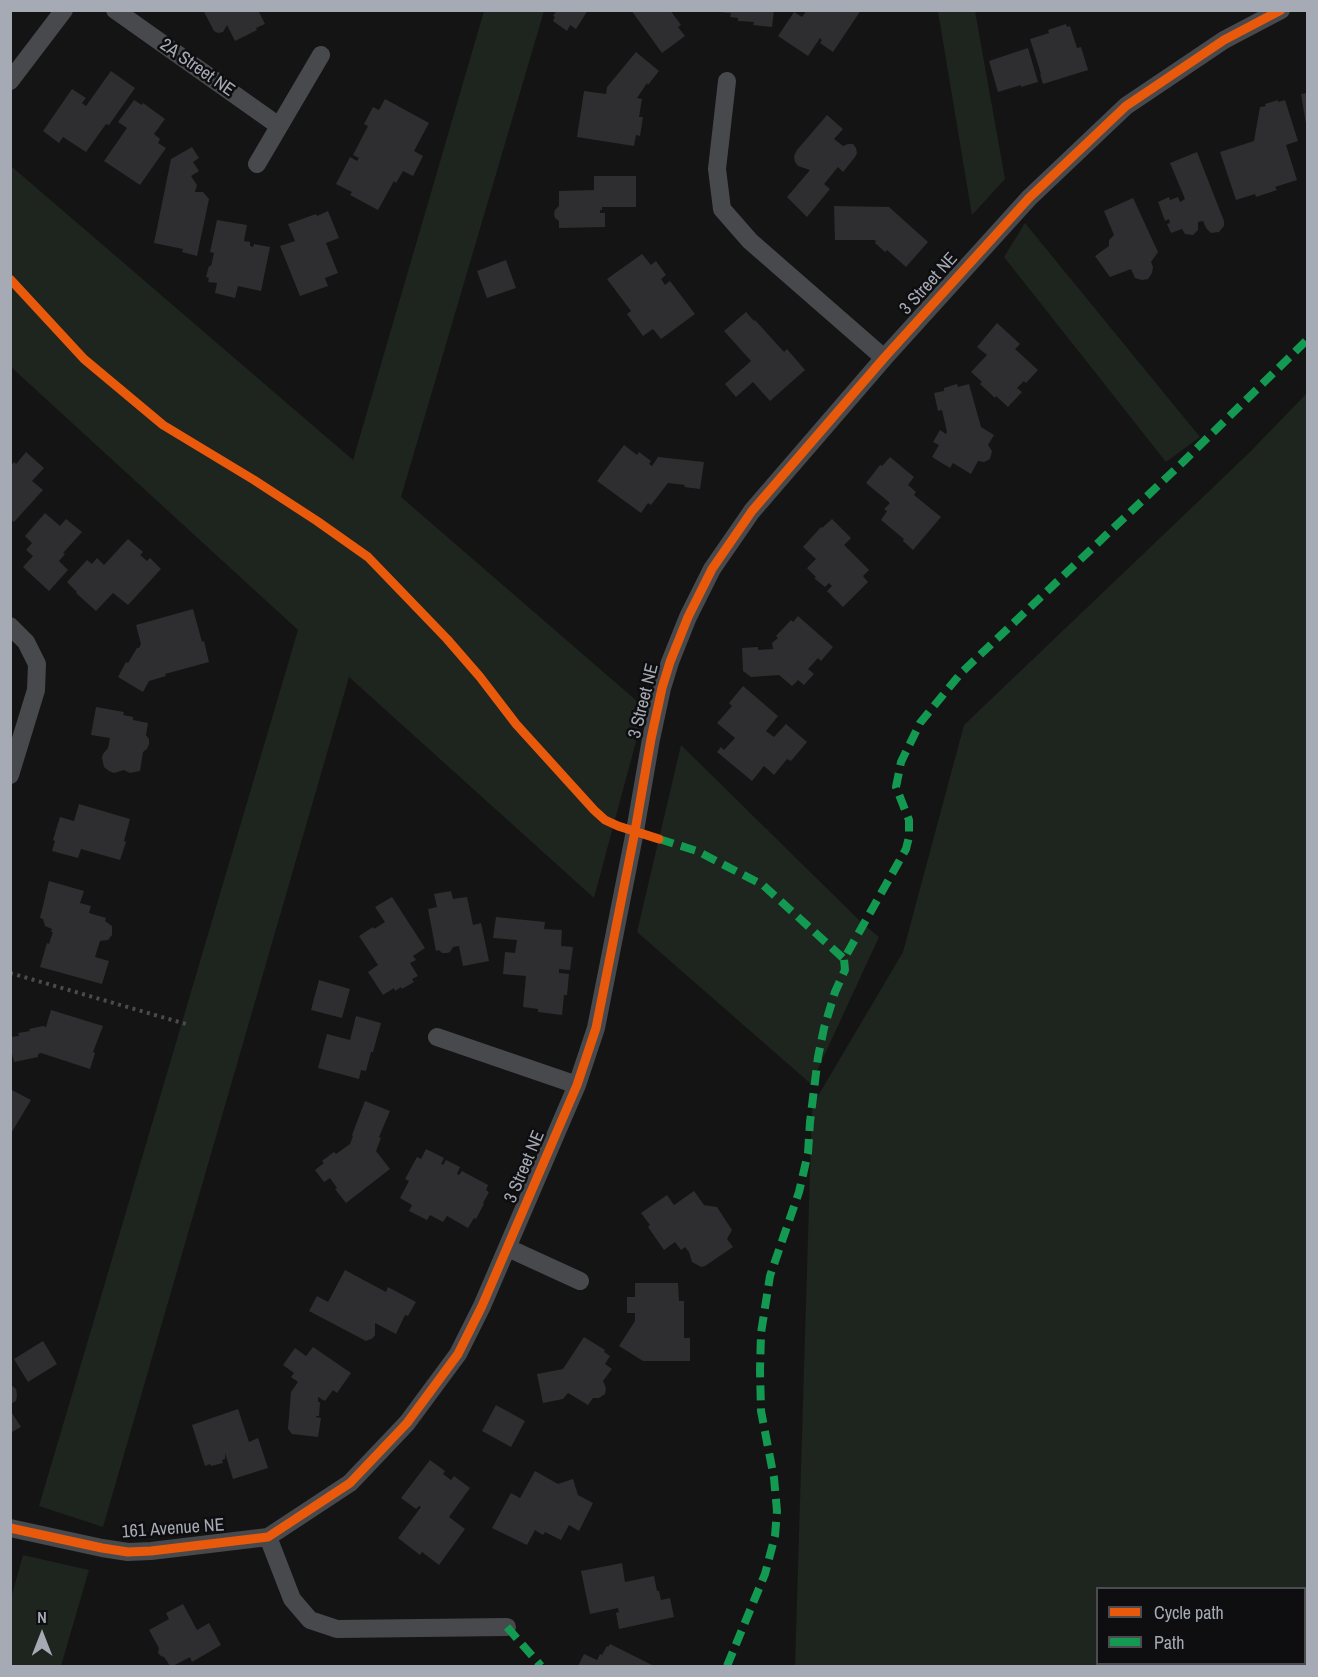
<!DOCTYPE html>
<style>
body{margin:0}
#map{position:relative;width:1318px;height:1677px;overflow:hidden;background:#141414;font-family:"Archivo Narrow",sans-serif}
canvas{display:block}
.frame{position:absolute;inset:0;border:12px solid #a5aab4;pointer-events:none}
.legend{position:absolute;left:1096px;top:1587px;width:210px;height:78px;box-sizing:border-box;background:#0e0e10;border:2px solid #4a4c52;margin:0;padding:8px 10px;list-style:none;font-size:18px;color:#a5aab4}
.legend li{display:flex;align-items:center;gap:12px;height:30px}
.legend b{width:30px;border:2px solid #4a4c52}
.north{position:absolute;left:12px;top:1605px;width:60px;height:60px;-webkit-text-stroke:4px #0e0e10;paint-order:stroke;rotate:0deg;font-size:16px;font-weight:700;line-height:24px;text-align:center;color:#a5aab4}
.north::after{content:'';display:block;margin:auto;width:21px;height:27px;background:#a5aab4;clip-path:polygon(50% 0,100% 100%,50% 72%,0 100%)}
</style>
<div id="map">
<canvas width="1318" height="1677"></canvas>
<div class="frame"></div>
<ul class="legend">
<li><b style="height:8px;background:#e8590c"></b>Cycle path</li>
<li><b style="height:8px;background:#139951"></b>Path</li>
</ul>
<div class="north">N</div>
</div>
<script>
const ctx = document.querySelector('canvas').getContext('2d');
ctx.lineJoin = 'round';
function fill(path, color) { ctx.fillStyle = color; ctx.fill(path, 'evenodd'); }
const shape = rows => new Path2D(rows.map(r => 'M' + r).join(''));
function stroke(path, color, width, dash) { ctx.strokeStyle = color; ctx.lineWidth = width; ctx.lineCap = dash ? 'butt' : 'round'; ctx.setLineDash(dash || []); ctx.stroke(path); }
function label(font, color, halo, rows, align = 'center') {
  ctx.font = font + ' "Archivo Narrow",sans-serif'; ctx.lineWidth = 5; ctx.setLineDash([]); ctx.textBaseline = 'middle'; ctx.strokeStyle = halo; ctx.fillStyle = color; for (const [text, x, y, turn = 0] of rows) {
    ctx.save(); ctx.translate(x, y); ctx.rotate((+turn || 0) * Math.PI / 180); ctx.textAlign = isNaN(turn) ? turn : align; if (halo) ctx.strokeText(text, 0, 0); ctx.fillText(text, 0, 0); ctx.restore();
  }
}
fill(shape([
 [484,11,544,11,401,497,645,708,594,898,349,677,103,1527,39,1506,298,630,11,367,11,166,353,460],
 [938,11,975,11,1005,179,972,215],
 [1025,223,1200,437,1166,462,1004,257],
 [1307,393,1307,1666,795,1666,812,1106,903,952,964,725,1249,453],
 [1304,1588,1304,1664,1098,1664,1098,1588],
 [681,745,861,922,879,937,811,1084,637,932],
 [23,1555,89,1570,61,1666,11,1666,11,1598]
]), '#1e241e');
fill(shape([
 [203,10,258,10,265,24,256,28,257,30,235,41,227,25,223,32,218,33,214,31],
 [557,10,588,10,576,29,570,25,567,31,553,21,555,17,553,16],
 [631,10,670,10,681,25,678,27,685,36,662,53],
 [719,10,774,10,772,27,753,25,754,22,738,21,738,18,730,17,731,13,719,12],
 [807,10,861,10,833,52,820,43,822,40,820,38,808,56,778,36,794,12,802,17],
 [1066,24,1067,27,1070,26,1077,48,1081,47,1088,70,1043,84,1040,74,1041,74,1030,39,1049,33,1048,30],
 [1028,48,1038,82,1021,87,1021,85,998,92,989,61],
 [636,52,659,71,648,85,647,83,637,98,642,99,639,117,643,117,640,136,636,135,634,146,577,137,584,91,606,94,607,87],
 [111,71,135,88,109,125,106,124,86,152,63,137,59,143,43,131,72,89,86,98,82,103,86,106],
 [1308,93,1308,124,1306,124,1301,94],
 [385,99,429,123,414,151,423,156,413,176,403,171,396,183,394,181,378,210,350,195,352,192,336,184,350,157,357,161,359,158,353,155,368,126,364,124,373,107,379,110],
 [134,100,142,105,143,103,165,119,154,134,160,139,158,143,166,148,140,185,104,161,127,128,118,122],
 [1278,100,1278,102,1285,100,1298,141,1286,145,1297,180,1275,187,1277,190,1256,197,1255,194,1236,200,1220,152,1254,141,1260,107,1266,106,1265,104],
 [827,115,843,129,834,139,843,146,848,144,853,144,856,148,857,153,855,157,843,172,838,167,824,184,830,189,807,217,787,197,810,170,798,166,795,162,794,156,797,150],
 [192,147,199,158,193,162,199,171,191,176,197,185,195,192,203,192,209,199,197,256,182,252,183,249,154,243,171,159],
 [1197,152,1224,221,1224,226,1219,232,1211,233,1206,228,1203,221,1198,222,1198,230,1193,235,1185,234,1182,229,1171,233,1167,224,1170,223,1169,219,1165,221,1158,202,1169,197,1170,200,1178,197,1180,202,1185,199,1170,163],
 [594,176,636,176,636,207,602,207,602,210,600,210,600,213,605,213,605,227,559,228,559,221,555,218,554,214,555,210,559,206,559,191,594,190],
 [1133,198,1158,252,1151,262,1153,267,1152,273,1148,279,1142,280,1135,278,1131,269,1110,277,1095,256,1109,246,1109,240,1114,235,1104,211],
 [834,206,889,207,928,242,906,267,887,250,885,252,875,243,876,241,874,240,835,240],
 [328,211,339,238,326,243,338,273,325,278,328,286,300,296,280,246,295,241,288,224,316,214,317,216],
 [217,220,247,225,244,241,250,242,250,246,253,247,254,244,270,247,261,291,238,286,235,298,215,293,217,283,208,282,209,278,206,277,209,266,211,266,214,253,210,252],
 [642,254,651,265,656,261,666,275,661,279,665,285,670,281,695,314,661,339,653,329,643,336,627,314,631,311,607,279],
 [506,260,516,288,487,298,477,271],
 [746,312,754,321,755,320,784,352,787,349,805,370,770,401,753,382,736,397,725,384,751,361,724,331],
 [997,323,1020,344,1015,349,1038,370,1026,383,1024,381,1017,388,1022,392,1008,407,996,396,995,398,980,384,982,382,971,372,987,355,977,347],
 [957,384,958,387,969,384,981,427,994,435,988,445,992,451,990,459,984,462,978,461,971,474,953,463,950,468,932,457,939,445,933,442,940,430,946,434,947,432,942,410,938,411,934,393,944,391,944,388],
 [624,445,637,455,639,452,651,461,649,464,652,466,658,457,704,462,700,489,684,487,685,485,668,483,651,505,648,503,641,513,597,481],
 [26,452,44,468,32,481,43,490,14,522,10,519,10,467,14,462,16,464],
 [890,457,914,477,908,485,916,492,914,495,941,517,913,550,903,541,904,539,881,520,887,511,884,509,890,503,866,483,880,465,882,466],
 [45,513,60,526,66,519,82,532,63,553,65,554,59,561,68,570,49,591,23,567,33,556,26,550,32,543,25,536],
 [832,519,851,538,844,545,869,570,863,576,868,582,843,607,827,591,832,586,829,583,825,587,814,578,816,577,807,568,816,559,803,547,821,527,822,528],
 [128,539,143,552,140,555,147,561,150,558,161,569,128,605,113,593,96,611,76,593,77,592,67,582,87,560,92,564,97,558,104,565],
 [193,609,202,642,204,641,209,662,165,674,166,676,149,681,143,692,118,677,126,662,128,663,137,648,139,648,141,644,136,625],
 [798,616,833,647,821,661,818,658,808,669,814,674,804,685,798,680,792,686,779,675,751,677,743,671,742,648,758,647,758,650,773,649,772,643,778,638,776,636,791,620,793,622],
 [743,686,778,716,766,731,774,737,786,724,807,742,791,761,787,759,774,775,764,766,752,781,717,752,721,747,724,750,735,738,717,723,732,706,729,703],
 [96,707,124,712,123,715,133,717,133,720,148,723,146,735,149,739,149,744,147,749,143,752,140,771,130,773,124,770,114,773,109,771,104,767,102,758,103,754,108,748,110,738,91,735],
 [79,804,130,819,124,841,126,842,120,860,81,849,78,858,52,851,55,841,53,840,60,817,74,821],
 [49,881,84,891,80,903,91,906,89,913,106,918,105,921,112,926,112,935,108,940,100,941,95,957,109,961,102,984,40,967,47,943,49,944,53,932,51,932,52,929,45,926,43,919,40,918],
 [451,891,453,899,467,897,473,925,481,923,489,961,463,966,459,946,453,947,450,952,447,953,442,953,439,950,436,951,428,909,437,907,434,894],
 [392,897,425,948,413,956,416,960,410,963,418,976,412,979,414,982,402,989,401,987,395,991,394,988,383,995,368,972,378,965,359,936,373,927,374,929,385,922,375,907],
 [496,917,545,922,544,929,562,930,561,946,573,947,570,970,559,969,559,973,569,974,567,995,564,995,562,1015,538,1012,538,1009,523,1007,526,976,503,974,505,952,515,953,517,940,493,938],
 [319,980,350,989,342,1018,311,1010],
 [51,1010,103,1026,93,1052,95,1053,90,1069,41,1053,38,1054,38,1057,14,1062,10,1046,10,1037,19,1036,18,1033,30,1031,29,1029,43,1026,46,1027],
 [356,1016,381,1023,373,1052,371,1052,366,1071,361,1070,359,1079,318,1068,327,1034,350,1040],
 [10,1089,31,1100,10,1135],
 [365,1101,390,1111,379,1137,381,1138,376,1151,390,1169,346,1203,335,1189,337,1188,330,1178,324,1182,315,1170,324,1163,322,1161,334,1152,336,1154,350,1144,353,1136,352,1135],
 [426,1149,444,1158,441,1164,443,1165,446,1160,460,1167,457,1174,459,1175,462,1171,488,1185,486,1190,489,1192,483,1203,484,1204,476,1219,474,1218,468,1228,447,1216,443,1222,430,1215,427,1220,409,1211,412,1205,400,1198,409,1181,405,1179,417,1157,421,1159],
 [694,1191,704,1205,717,1207,732,1230,727,1239,733,1247,705,1266,701,1267,692,1262,689,1252,685,1247,681,1250,675,1242,664,1250,648,1227,650,1225,641,1213,667,1195,674,1205],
 [345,1270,386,1292,388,1287,416,1302,408,1316,405,1315,396,1334,375,1323,375,1335,373,1338,366,1341,309,1311,317,1296,328,1302],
 [635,1283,678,1283,679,1301,684,1301,684,1338,690,1338,690,1361,643,1361,619,1346,635,1321,635,1313,627,1313,627,1297,635,1297],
 [584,1337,605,1350,604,1352,610,1356,605,1364,612,1369,603,1381,606,1388,605,1394,599,1398,593,1398,588,1405,568,1393,563,1399,543,1403,537,1374,563,1369],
 [43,1341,57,1364,28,1382,14,1359],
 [313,1347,351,1373,337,1393,333,1390,325,1401,318,1397,318,1402,320,1402,319,1416,316,1416,316,1417,321,1418,318,1437,292,1434,288,1429,291,1392,298,1382,291,1377,294,1373,283,1365,295,1348,306,1356],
 [10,1384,16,1389,17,1395,16,1401,10,1404],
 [496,1405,525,1421,511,1447,482,1431],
 [238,1409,249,1442,258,1438,268,1468,233,1479,225,1453,225,1459,222,1460,223,1463,211,1466,210,1464,205,1466,192,1425],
 [10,1410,21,1427,10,1433],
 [430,1460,445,1471,443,1474,451,1480,454,1476,470,1488,449,1517,465,1529,439,1565,422,1552,420,1555,398,1538,421,1507,419,1506,416,1509,401,1498],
 [535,1471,558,1484,573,1479,578,1495,593,1503,579,1531,569,1525,561,1540,545,1532,543,1535,535,1530,527,1545,492,1528,511,1493,520,1498],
 [622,1563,625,1582,654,1576,657,1591,659,1591,661,1600,670,1598,674,1617,619,1629,616,1613,619,1612,618,1608,590,1614,581,1571],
 [183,1604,197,1630,209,1623,221,1645,192,1662,190,1657,173,1666,170,1666,164,1657,161,1656,158,1653,159,1648,149,1630,169,1619,166,1613],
 [610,1644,654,1666,578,1666,584,1654,597,1660,600,1654,602,1655,607,1646,608,1647]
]), '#2e2e30');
stroke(shape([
 [10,973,186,1024]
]), '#4a4b4e', 4, [3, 4.5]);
stroke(shape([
 [115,10,279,126],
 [10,81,64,10],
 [727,81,717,169,722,209,750,241,884,358],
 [257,164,321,55],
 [10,626,26,642,37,664,36,690,10,775],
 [437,1037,577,1085],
 [508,1248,580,1281],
 [10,1528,102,1548,128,1552,151,1551,268,1537,350,1483,407,1423,458,1354,482,1306,577,1085,596,1028,635,831,651,739,662,688,670,662,688,617,712,569,752,511,884,358,1029,198,1126,106,1224,40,1281,10],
 [268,1537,292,1599,310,1620,337,1629,507,1627]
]), '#48494c', 18);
stroke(shape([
 [659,839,697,851,763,885,844,959,906,849,909,837,909,820,896,787,901,762,920,723,961,673,1184,461,1308,339],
 [507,1627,541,1666],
 [727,1666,765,1574,775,1536,777,1511,774,1478,761,1411,760,1370,761,1333,770,1276,799,1192,808,1153,810,1122,818,1057,824,1028,835,992,845,970,844,959]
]), '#139951', 8, [15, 8]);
stroke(shape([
 [10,279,84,359,163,425,254,480,317,521,368,557,447,639,480,677,516,724,594,810,605,820,618,826,659,839],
 [10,1528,102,1548,128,1552,151,1551,268,1537,350,1483,407,1423,458,1354,482,1306,577,1085,596,1028,635,831,651,739,662,688,670,662,688,617,712,569,752,511,884,358,1029,198,1126,106,1224,40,1281,10]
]), '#e8590c', 9);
label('18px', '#a5aab4', '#0e0e10', [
 ["2A Street NE",197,68,35],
 ["3 Street NE",929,284,-48],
 ["3 Street NE",644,701,-76],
 ["3 Street NE",525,1167,-67],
 ["161 Avenue NE",173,1529,-4]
]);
</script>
